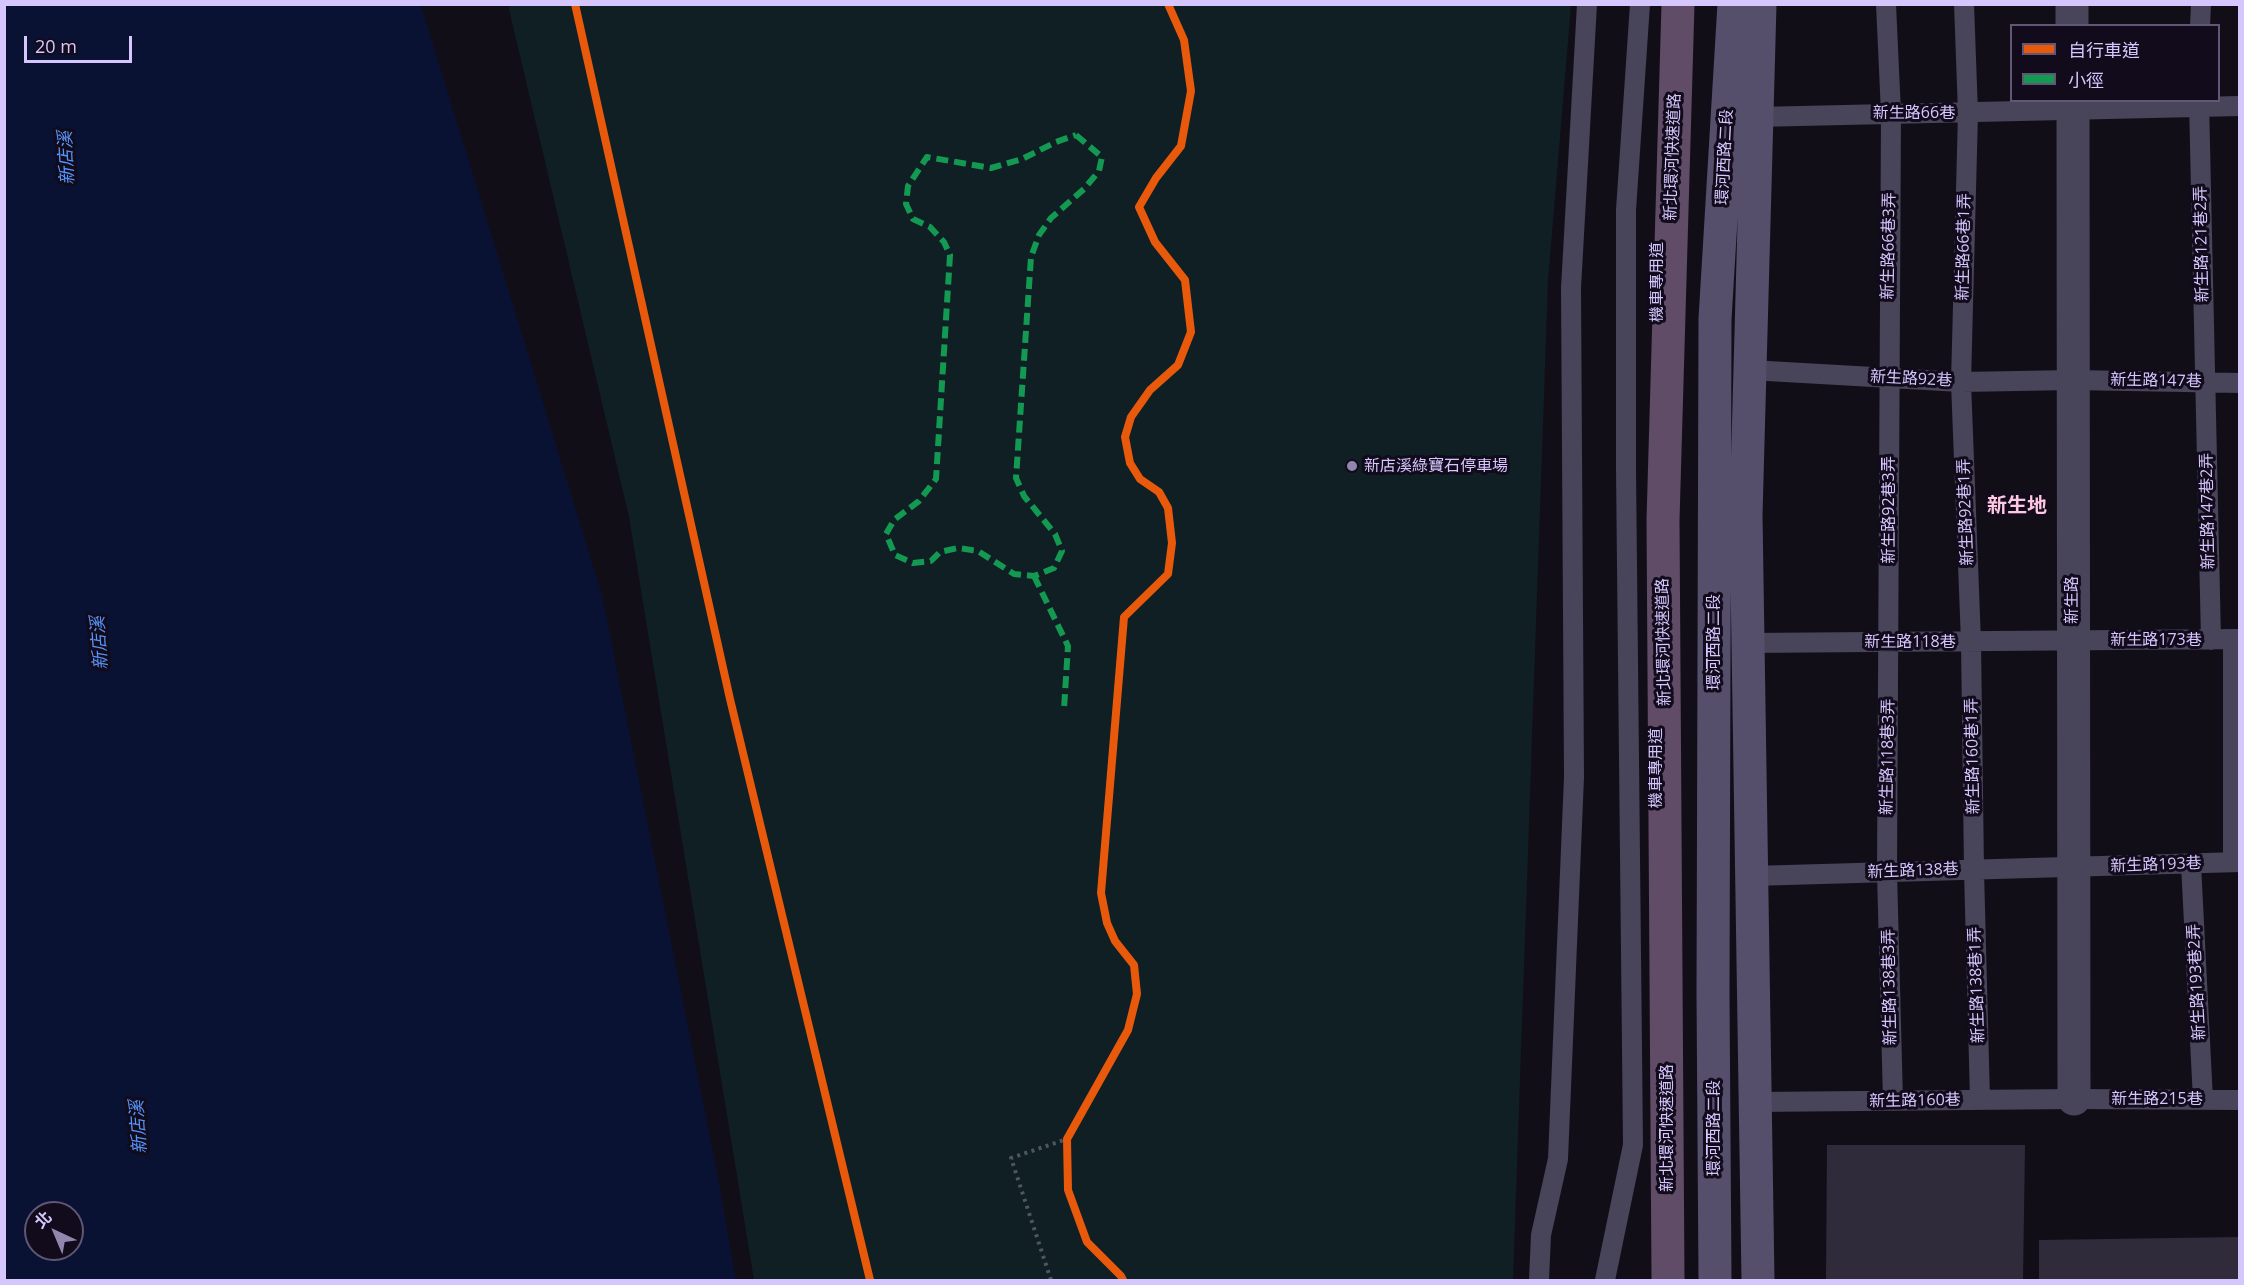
<!DOCTYPE html>
<meta charset="utf-8">
<style>
body{margin:0}
#map{position:relative;width:2244px;height:1285px;overflow:hidden;background:#120e18;font-family:"Open Sans","Noto Sans TC",sans-serif}
canvas{display:block}
.frame{position:absolute;inset:0;border:6px solid #d6c6fe;pointer-events:none}
.legend{position:absolute;left:2010px;top:24px;width:210px;height:78px;box-sizing:border-box;background:#110b1b;border:2px solid #605676;margin:0;padding:8px 10px;list-style:none;font-size:18px;color:#d6c6fe}
.legend li{display:flex;align-items:center;gap:12px;height:30px}
.legend b{width:30px;border:2px solid #605676}
.north{position:absolute;left:24px;top:1201px;width:60px;height:60px;box-sizing:border-box;background:#110b1b;border:2px solid #605676;border-radius:50%;rotate:316deg;font-size:16px;font-weight:700;line-height:24px;text-align:center;color:#d6c6fe}
.north::after{content:'';display:block;margin:auto;width:21px;height:27px;background:#9186ae;clip-path:polygon(50% 0,100% 100%,50% 72%,0 100%)}
.scale{position:absolute;left:24px;top:36px;width:108px;height:27px;box-sizing:border-box;border:3px solid #d6c6fe;border-top:0;padding-left:8px;font-size:18px;line-height:21px;white-space:nowrap;color:#d6c6fe;-webkit-text-stroke:4px #110b1b;paint-order:stroke}
</style>
<div id="map">
<canvas width="2244" height="1285"></canvas>
<div class="frame"></div>
<ul class="legend">
<li><b style="height:8px;background:#e8590c"></b>自行車道</li>
<li><b style="height:8px;background:#139951"></b>小徑</li>
</ul>
<div class="north">北</div>
<div class="scale">20 m</div>
</div>
<script>
const ctx = document.querySelector('canvas').getContext('2d');
ctx.lineJoin = 'round';
function fill(path, color) { ctx.fillStyle = color; ctx.fill(path, 'evenodd'); }
const shape = rows => new Path2D(rows.map(r => 'M' + r).join(''));
function stroke(path, color, width, dash) { ctx.strokeStyle = color; ctx.lineWidth = width; ctx.lineCap = dash ? 'butt' : 'round'; ctx.setLineDash(dash || []); ctx.stroke(path); }
function label(font, color, halo, rows, align = 'center') {
  ctx.font = font + ' "Open Sans","Noto Sans TC",sans-serif'; ctx.lineWidth = 6; ctx.setLineDash([]); ctx.textBaseline = 'middle'; ctx.strokeStyle = halo; ctx.fillStyle = color; for (const [text, x, y, turn = 0] of rows) {
    ctx.save(); ctx.translate(x, y); ctx.rotate((+turn || 0) * Math.PI / 180); ctx.textAlign = isNaN(turn) ? turn : align; if (halo) ctx.strokeText(text, 0, 0); ctx.fillText(text, 0, 0); ctx.restore();
  }
}
fill(shape([
 [508,5,1571,5,1548,281,1513,1280,754,1280,629,517]
]), '#0f1f23');
fill(shape([
 [5,4,421,5,602,595,717,1172,736,1280,5,1280],
 [36,1213,72,1213,72,1249,36,1249]
]), '#0a1233');
fill(shape([
 [1827,1145,2025,1145,2023,1280,1826,1280],
 [2240,1237,2240,1280,2039,1280,2039,1240]
]), '#302b3b');
stroke(shape([
 [1051,1280,1011,1158,1067,1139]
]), '#4c5664', 4, [3, 4.5]);
stroke(shape([
 [1886,4,1891,113,1887,872,1893,1101],
 [1964,4,1968,113,1961,382,1971,642,1974,870,1980,1100],
 [2200,26,2201,4],
 [2199,100,2211,640],
 [1756,117,2240,106],
 [1750,370,1961,382,2072,380,2240,383],
 [1748,643,2240,639],
 [2233,862,2233,639],
 [2191,864,2203,1100],
 [1752,876,2240,862],
 [1755,1102,2074,1099,2240,1100],
 [1539,1280,1541,1235,1558,1159,1574,777,1571,288,1587,4],
 [1605,1280,1633,1145,1626,469,1626,210,1640,4]
]), '#484459', 20);
stroke(shape([
 [2072,4,2072,26],
 [2073,100,2074,1099]
]), '#484459', 33);
stroke(shape([
 [1715,1280,1713,993,1715,319,1734,4],
 [1758,1280,1746,515,1760,4]
]), '#554f6c', 33);
stroke(shape([
 [1668,1280,1663,520,1678,4]
]), '#604c66', 33);
stroke(shape([
 [1076,135,1102,157,1099,171,1084,189,1051,218,1039,235,1031,257,1016,478,1024,496,1055,534,1062,551,1054,568,1034,576,1014,574,978,551,958,548,940,552,931,561,913,563,895,555,886,534,894,520,919,501,936,479,950,255,944,242,930,227,913,219,906,204,908,186,927,157,991,168,1022,159,1056,142,1076,135],
 [1034,576,1068,646,1064,709]
]), '#139951', 6, [12, 6]);
stroke(shape([
 [575,4,730,699,870,1280],
 [1123,1280,1121,1276,1087,1242,1068,1190,1067,1139,1128,1030,1137,994,1134,965,1115,941,1107,923,1101,893,1124,617,1168,574,1172,543,1168,508,1159,492,1140,479,1130,463,1125,437,1131,417,1150,390,1178,365,1191,332,1185,280,1155,242,1139,207,1156,178,1181,146,1191,91,1184,40,1168,4]
]), '#e8590c', 8);
for (const [x, y, r, color] of [
 [1352,466,6,"#9186ae"]
]) { const dot = new Path2D(); dot.arc(x, y, r, 0, 2 * Math.PI); ctx.fillStyle = color; ctx.fill(dot); stroke(dot, '#110b1b', 2); }
label('16px', '#d6c6fe', '#110b1b', [
 ["新生路66巷",1914,113],
 ["新北環河快速道路",1673,157,-88],
 ["環河西路二段",1725,157,-87],
 ["新生路121巷2弄",2202,244,-91],
 ["新生路66巷3弄",1889,246,-89],
 ["新生路66巷1弄",1964,247,-89],
 ["機車專用道",1657,282,-90],
 ["新生路92巷",1911,379,3],
 ["新生路147巷",2156,381,1],
 ["新生路92巷3弄",1889,510,-90],
 ["新生路147巷2弄",2208,511,-91],
 ["新生路92巷1弄",1966,512,-92],
 ["新生路",2072,600,-90],
 ["新生路173巷",2156,640],
 ["新北環河快速道路",1664,642,-91],
 ["環河西路二段",1714,642,-90],
 ["新生路118巷",1910,642],
 ["新生路160巷1弄",1973,756,-91],
 ["新生路118巷3弄",1888,757,-89],
 ["機車專用道",1656,768,-90],
 ["新生路193巷",2156,865,-2],
 ["新生路138巷",1913,871,-2],
 ["新生路193巷2弄",2197,982,-93],
 ["新生路138巷1弄",1977,985,-92],
 ["新生路138巷3弄",1890,987,-91],
 ["新生路215巷",2157,1099],
 ["新生路160巷",1915,1101,-1],
 ["新北環河快速道路",1667,1128,-90],
 ["環河西路二段",1714,1128,-90]
]);
label('16px', '#d6c6fe', '#110b1b', [
 ["新店溪綠寶石停車場",1364,466]
], 'left');
label('italic 18px', '#5695fc', '#110b1b', [
 ["新店溪",67,158,-93],
 ["新店溪",100,643,-94],
 ["新店溪",139,1127,-94]
]);
label('bold 20px', '#fec8e2', '#110b1b', [
 ["新生地",2017,506]
]);
</script>
